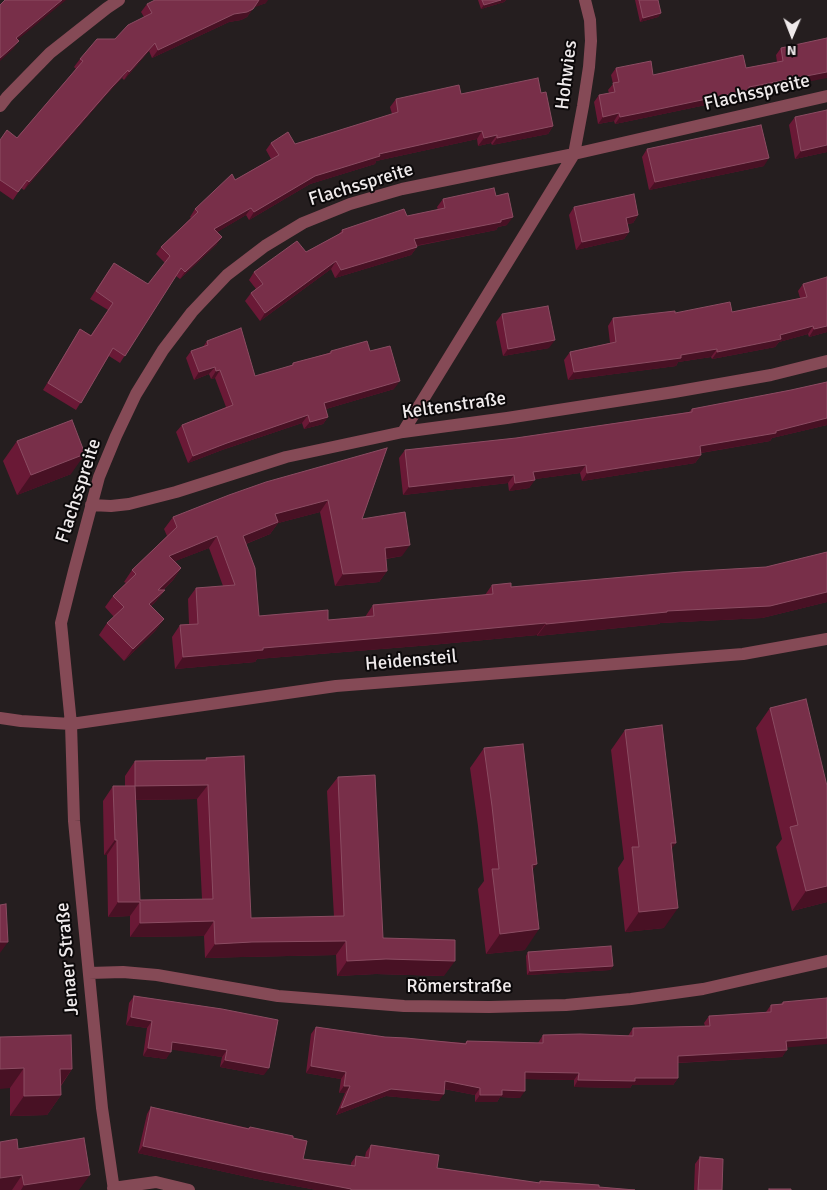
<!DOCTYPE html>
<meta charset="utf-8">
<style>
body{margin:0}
#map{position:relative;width:827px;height:1190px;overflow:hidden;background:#251e1f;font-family:Signika,sans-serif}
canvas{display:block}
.north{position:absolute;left:767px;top:10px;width:50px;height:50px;-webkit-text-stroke:4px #0c090a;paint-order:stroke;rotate:181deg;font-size:14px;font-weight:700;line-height:20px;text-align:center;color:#efeaeb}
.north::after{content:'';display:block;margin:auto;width:18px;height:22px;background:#efeaeb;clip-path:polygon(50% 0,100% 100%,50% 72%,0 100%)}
</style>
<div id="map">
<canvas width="827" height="1190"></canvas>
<div class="north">N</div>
</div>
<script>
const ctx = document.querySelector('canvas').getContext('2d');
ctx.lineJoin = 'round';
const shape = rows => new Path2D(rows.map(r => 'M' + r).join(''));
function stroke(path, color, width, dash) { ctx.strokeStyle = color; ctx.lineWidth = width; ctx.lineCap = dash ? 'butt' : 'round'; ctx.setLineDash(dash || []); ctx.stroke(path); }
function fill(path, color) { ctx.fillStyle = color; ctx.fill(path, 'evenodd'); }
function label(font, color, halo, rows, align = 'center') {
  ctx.font = font + ' Signika,sans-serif'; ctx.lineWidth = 4; ctx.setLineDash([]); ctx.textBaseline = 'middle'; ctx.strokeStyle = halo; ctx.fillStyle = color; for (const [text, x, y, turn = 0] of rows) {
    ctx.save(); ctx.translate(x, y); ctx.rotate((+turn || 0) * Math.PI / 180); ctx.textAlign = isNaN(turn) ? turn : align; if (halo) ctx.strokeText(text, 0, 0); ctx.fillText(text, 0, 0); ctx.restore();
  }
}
stroke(shape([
 [0,106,7,97,50,53,107,8,119,0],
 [403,432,574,154,583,106,589,67,591,41,590,20,585,0],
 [91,505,111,506,129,504,176,492,286,457,403,432,507,418,674,392,771,375,827,361],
 [0,718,21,721,71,724,336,686,743,654,827,639],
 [89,973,123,972,157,975,278,996,404,1006,489,1007,566,1005,631,999,703,989,827,961],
 [113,1188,156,1182,189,1190],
 [114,1190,102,1108,74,821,71,724,61,623,74,571,99,477,116,436,136,394,163,350,192,312,227,275,265,246,303,223,350,204,402,189,574,154,827,96]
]), '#854a56', 12);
fill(shape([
 [478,0,506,0,504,2,481,9],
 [635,0,658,0,661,13,658,17,640,22],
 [266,3,254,7,247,17,241,20,229,22,152,58,149,51,124,80,122,78,106,95,24,190,21,188,13,200,0,191,0,140,17,138,76,69,74,67,80,59,115,39,144,17,141,12,147,4],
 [827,38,746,94,744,97,615,124,614,121,598,124,594,102,599,95,609,93,608,90,613,84,611,75,616,68,653,75,746,68,777,62,776,55,781,48],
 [541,93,553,126,548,134,492,145,491,143,478,146,477,139,376,161,375,164,310,184,249,220,246,215,217,232,217,244,180,279,176,276,120,363,109,356,76,410,43,390,80,329,91,335,108,310,90,299,109,270,148,284,165,263,156,254,161,247,191,218,190,217,195,209,235,180,271,159,266,150,271,143,295,144,392,114,390,107,396,99,461,94],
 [795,117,827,152,795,159,789,125],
 [647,149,764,166,649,190,642,157],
 [496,196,507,225,498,227,496,230,417,246,417,247,411,255,335,278,331,269,260,321,245,301,251,293,256,289,249,280,254,272,306,252,339,234,342,230,438,210,437,207,443,199],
 [574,207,638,215,633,223,627,224,629,232,624,239,576,250,569,215],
 [803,284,827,332,809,337,808,334,779,342,775,347,712,359,711,357,678,362,676,366,568,380,564,360,570,352,610,343,608,326,613,318,675,313,732,312,800,298,798,291],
 [502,314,549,348,503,356,496,322],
 [207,341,255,376,291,366,293,363,329,353,331,351,370,351,394,389,326,409,328,417,323,424,304,429,302,423,222,450,188,463,176,432,182,425,226,407,215,378,211,379,209,374,194,380,186,358,191,351,203,347],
 [827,382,827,425,772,438,770,441,701,453,701,455,695,463,582,481,580,473,535,479,529,488,509,491,508,483,403,495,399,458,405,450,516,438,689,412,692,409,791,390],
 [17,441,71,474,17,495,3,461],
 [387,448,362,519,402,556,386,559,387,571,379,582,335,586,320,512,278,523,270,534,246,544,259,616,328,620,365,617,373,605,485,595,492,585,511,587,766,567,827,552,827,602,762,618,660,623,659,624,537,636,537,635,431,645,257,659,255,662,175,669,172,637,180,625,189,624,188,599,196,588,223,586,209,548,175,561,181,568,173,580,163,590,165,590,156,601,151,606,164,619,155,631,124,661,99,635,107,623,114,617,105,607,113,596,126,583,124,582,132,570,167,536,164,529,173,517],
 [770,708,827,786,827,902,792,911,776,847,782,839,756,728],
 [625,730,671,850,664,928,625,932,618,868,624,859,611,750],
 [484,748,532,871,525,950,486,954,478,889,484,881,478,826,470,768],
 [206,758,251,918,334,917,327,791,338,777,383,938,444,976,376,974,337,976,336,955,242,957,205,958,204,936,130,937,130,916,108,917,107,855,104,855,103,801,113,786,125,786,125,776,135,761,205,760],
 [197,799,202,899,140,900,136,800],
 [528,952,613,966,610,970,527,975,526,956],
 [134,996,222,1009,264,1075,220,1067,222,1057,171,1049,166,1059,143,1056,147,1028,126,1025,129,1003],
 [783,1002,787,1048,782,1057,678,1063,678,1078,673,1085,632,1085,630,1088,574,1087,574,1080,525,1079,520,1098,500,1097,497,1102,475,1102,475,1095,444,1089,439,1101,386,1096,336,1115,345,1093,339,1093,341,1079,306,1073,311,1034,316,1027,385,1037,465,1043,467,1041,538,1043,543,1035,628,1036,633,1028,705,1026,704,1023,709,1016,766,1012,771,1005,781,1004],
 [0,1037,72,1069,61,1086,61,1095,47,1115,10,1116,10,1088],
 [151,1107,248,1128,250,1127,293,1138,303,1159,351,1166,351,1163,356,1156,365,1157,366,1152,371,1145,437,1168,538,1183,540,1181,599,1187,635,1190,317,1190,257,1179,138,1153,147,1114],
 [18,1149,79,1190,0,1190],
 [700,1157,722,1190,694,1190,695,1164]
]), '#6a1936');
fill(shape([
 [62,0,66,0,10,46,16,38],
 [259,0,268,0,266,3,253,8],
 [501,0,506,0,504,2,481,9,484,5],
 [253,9,247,17,241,20,229,22,152,58,158,50,234,14],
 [661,13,658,17,640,22,643,18],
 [19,41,13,49,0,61,0,58],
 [155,43,149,51,124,80,129,72],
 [128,70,122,78,106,95,24,190,29,182,112,87],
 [827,72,827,78,746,94,744,97,615,124,620,117,749,87],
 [619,113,614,121,598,124,603,117],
 [553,126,548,134,492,145,497,138],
 [482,131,477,139,376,161,375,164,310,184,249,220,254,212,315,176,379,154],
 [497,135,491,143,478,146,484,138],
 [827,145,827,152,795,159,801,151],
 [769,158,764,166,649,190,655,182],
 [251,208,246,215,209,237,214,229],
 [638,215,633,223,621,225,626,218],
 [513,217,507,225,498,227,496,230,409,247,414,239],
 [629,232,624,239,576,250,582,242],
 [222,237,217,244,180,279,185,272],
 [417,247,411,255,335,278,341,270],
 [336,261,331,269,260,321,265,313],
 [813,326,808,334,779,342,775,347,712,359,717,352],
 [827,326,827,332,809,337,814,329],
 [555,340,549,348,503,356,508,349],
 [717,349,711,357,678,362,676,366,568,380,574,372],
 [215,367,209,374,194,380,199,372],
 [220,370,215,378,211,379,216,371],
 [400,381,394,389,319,411,324,403],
 [308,415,302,423,222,450,188,463,193,456,227,443],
 [328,417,323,424,304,429,310,422],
 [827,418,827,425,772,438,770,441,694,454,700,446,776,431],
 [85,454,71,474,17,495,31,475],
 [701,455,695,463,582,481,587,473],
 [586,465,580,473,528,480,533,472],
 [514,475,508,483,403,495,409,487],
 [535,480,529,488,509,491,515,483],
 [328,500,320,512,278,523,270,534,235,548,243,536,275,514],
 [217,536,209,548,160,567,169,556],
 [410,545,402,556,377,560,385,548],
 [181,568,173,580,150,602,158,590],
 [387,571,379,582,335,586,343,574],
 [165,590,156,601,141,616,149,604],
 [827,592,827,602,762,618,660,623,659,624,537,636,546,624,667,611],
 [164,619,155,631,124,661,133,649],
 [546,623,537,635,431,645,257,659,255,662,175,669,183,657,263,648],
 [208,785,197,799,125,800,135,786],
 [115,840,117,840,107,855,104,855],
 [671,843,676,843,662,863],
 [537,864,523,884,532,865],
 [827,886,827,902,792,911,806,891],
 [118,902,140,902,130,916,108,917],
 [678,908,664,928,625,932,639,912],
 [214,921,204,936,130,937,140,923],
 [539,929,525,950,486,954,500,934],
 [346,941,336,955,242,957,205,958,215,944,252,942],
 [0,942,8,942,0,953],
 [386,959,455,961,444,976,376,974,337,976,347,961],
 [613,966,610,970,527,975,530,971],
 [131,1017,152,1021,147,1028,126,1025],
 [827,1038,827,1044,781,1048,786,1041],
 [172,1042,227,1050,222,1057,167,1049],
 [148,1048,171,1052,166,1059,143,1056],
 [787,1050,782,1057,673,1063,678,1056],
 [225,1060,269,1068,264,1075,220,1067],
 [311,1066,346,1072,341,1079,306,1073],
 [24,1068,10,1088,0,1089,0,1069],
 [60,1069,72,1069,58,1089],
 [525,1072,579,1073,574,1080,521,1079],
 [635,1078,678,1078,673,1085,632,1085,630,1088,574,1087,578,1080],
 [445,1081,480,1088,475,1095,440,1088],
 [344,1086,350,1086,345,1093,339,1093],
 [391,1089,444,1094,439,1101,386,1096,336,1115,341,1108],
 [502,1090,525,1091,520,1098,500,1097,497,1102,475,1102,480,1095],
 [61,1095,47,1115,10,1116,24,1096],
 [143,1146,351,1189,350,1190,317,1190,257,1179,138,1153],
 [22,1175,12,1190,0,1190,0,1178],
 [90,1175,79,1190,21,1190,24,1185]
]), '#481124');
const building = shape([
 [5,0,62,0,16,38,19,41,0,58,0,5,5,0],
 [155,0,259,0,253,9,247,12,234,14,158,50,155,43,129,72,128,70,112,87,29,182,27,180,18,192,0,180,0,140,7,130,17,138,83,61,80,59,97,39,115,39,128,25,152,13,147,4,155,0],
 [482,0,501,0,484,5,482,0],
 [639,0,658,0,661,13,643,18,639,0],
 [827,38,827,72,749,87,749,90,645,112,620,117,619,113,603,117,599,95,615,92,613,83,619,82,616,68,651,61,653,75,743,55,746,68,783,61,781,48,827,38],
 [538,78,541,93,546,92,553,126,497,138,497,135,484,138,482,131,379,154,380,156,315,176,254,212,251,208,214,229,222,237,185,272,181,268,125,356,113,348,81,403,48,383,80,329,91,336,113,303,96,291,114,263,148,284,170,256,161,247,198,212,195,209,232,174,235,180,279,155,271,143,288,132,295,144,398,112,396,99,459,85,461,94,538,78],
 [827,110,827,145,801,151,795,117,827,110],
 [761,125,769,158,655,182,647,149,761,125],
 [494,188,496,196,508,193,513,217,501,220,501,222,414,239,417,247,341,270,336,261,265,313,251,293,263,284,254,272,297,241,306,252,343,232,342,230,404,209,407,216,445,208,443,199,494,188],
 [634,194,638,215,626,218,629,232,582,242,574,207,634,194],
 [827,277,827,326,814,329,813,326,780,335,781,339,717,352,717,349,681,355,681,358,574,372,570,352,616,342,613,318,675,311,675,313,730,302,732,312,807,297,803,284,827,277],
 [548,306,555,340,508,349,502,314,548,306],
 [241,328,255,376,293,365,293,363,331,353,331,351,367,341,370,351,390,346,400,381,324,403,328,417,310,422,308,415,227,443,193,456,182,425,233,405,220,370,216,371,215,367,199,372,191,351,208,345,207,341,241,328],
 [827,382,827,418,776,431,776,433,700,446,701,455,587,473,586,465,533,472,535,480,515,483,514,475,409,487,405,450,516,438,692,412,692,409,791,390,827,382],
 [72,420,85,454,31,475,17,441,72,420],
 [387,448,362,519,405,512,410,545,385,548,387,571,343,574,328,500,275,514,278,522,243,536,255,568,259,616,328,610,328,620,374,616,373,605,493,594,492,585,511,583,511,587,681,572,766,567,827,552,827,592,770,606,667,611,667,612,546,624,546,623,440,633,263,648,263,650,183,657,180,625,198,624,196,588,235,585,217,536,169,556,181,568,158,590,165,590,149,604,164,619,133,649,107,623,124,607,113,596,136,574,132,570,177,527,173,517,229,495,266,482,387,448],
 [806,699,827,786,827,886,806,891,790,827,798,825,770,708,806,699],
 [662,725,676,843,671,843,678,908,639,912,632,847,639,847,625,730,662,725],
 [523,744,537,864,532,865,539,929,500,934,492,869,499,869,492,806,484,748,523,744],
 [244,756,251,918,344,916,338,777,375,775,383,938,455,940,455,961,386,959,347,961,346,941,252,942,215,944,214,921,140,923,140,902,118,902,117,840,115,840,113,786,135,786,135,761,207,760,206,758,244,756],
 [208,785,213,899,140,900,135,786,208,785],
 [6,904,8,942,0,942,0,905,6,904],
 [611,946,613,966,530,971,528,952,611,946],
 [134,996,222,1009,278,1020,269,1068,225,1060,227,1050,172,1042,171,1052,148,1048,152,1021,131,1017,134,996],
 [827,998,827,1038,786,1041,787,1050,678,1056,678,1078,635,1078,635,1081,578,1080,579,1073,525,1072,525,1091,502,1090,502,1095,480,1095,480,1088,445,1081,444,1094,391,1089,341,1108,350,1086,344,1086,346,1072,311,1066,316,1027,385,1037,406,1038,466,1044,467,1041,543,1043,543,1035,580,1034,633,1036,633,1028,710,1026,709,1016,771,1012,771,1005,783,1004,783,1002,827,998],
 [71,1035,72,1069,60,1069,61,1095,24,1096,24,1068,0,1069,0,1037,71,1035],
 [151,1107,249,1129,250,1127,293,1136,293,1138,307,1141,303,1159,355,1166,356,1156,369,1158,371,1145,439,1155,437,1168,540,1183,540,1181,599,1185,599,1187,635,1190,351,1190,351,1189,262,1172,143,1146,151,1107],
 [84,1138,90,1175,24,1185,22,1175,0,1178,0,1142,17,1139,18,1149,84,1138],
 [700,1157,723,1159,722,1190,698,1190,700,1157],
 [769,1189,791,1189,791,1190,769,1190,769,1189]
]);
fill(building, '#782f49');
stroke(building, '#8b4c62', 1);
label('19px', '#efeaeb', '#0c090a', [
 ["Hohwies",567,75,-83],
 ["Flachsspreite",757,93,-13],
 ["Flachsspreite",361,185,-17],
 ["Keltenstraße",454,406,-8],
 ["Flachsspreite",79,491,-72],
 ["Heidensteil",411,661,-5],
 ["Jenaer Straße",68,959,-95],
 ["Römerstraße",459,987]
]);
</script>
